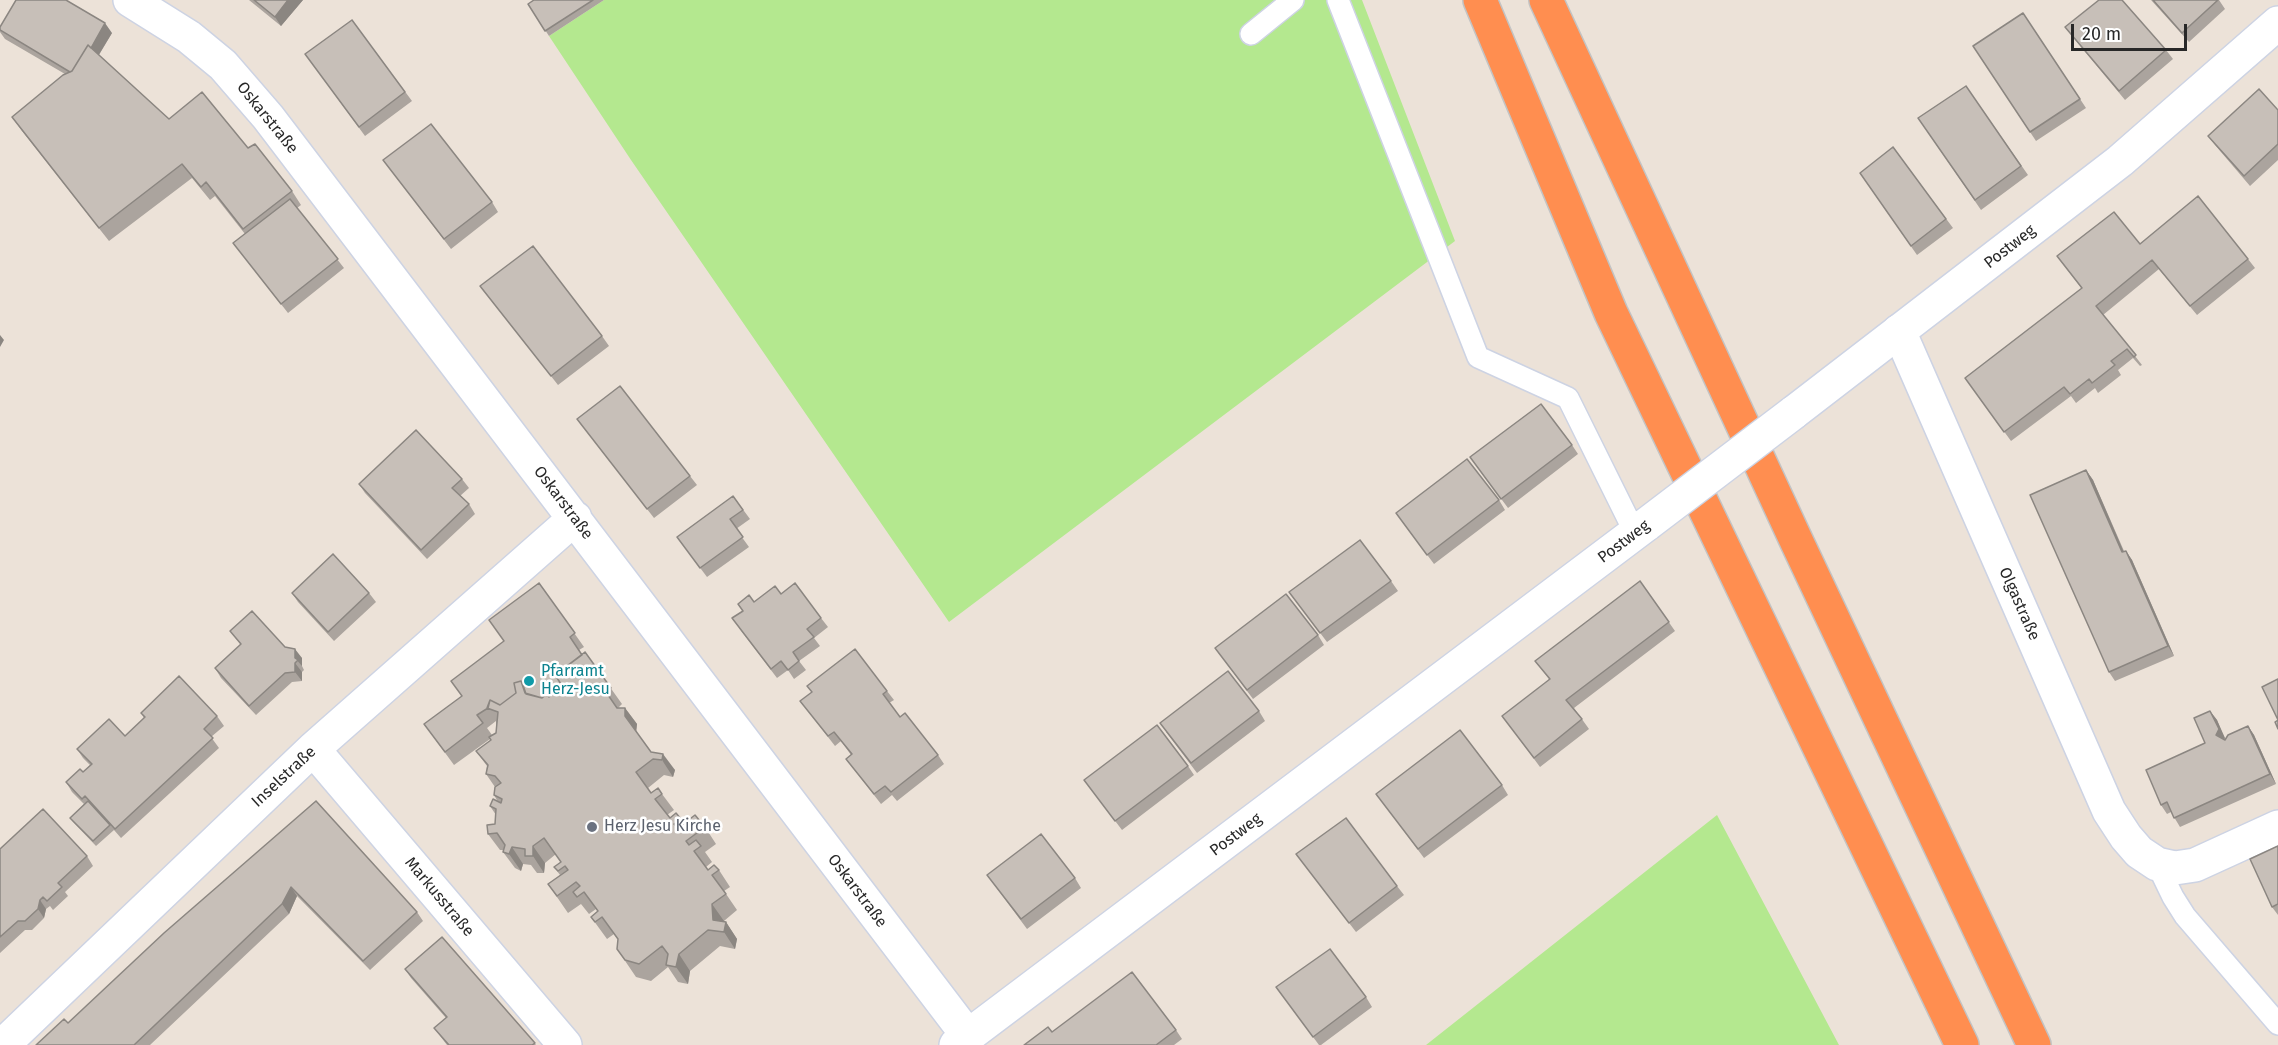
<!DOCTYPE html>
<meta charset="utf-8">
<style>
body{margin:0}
#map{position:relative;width:2278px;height:1045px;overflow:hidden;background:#ece2d8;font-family:"Fira Sans",sans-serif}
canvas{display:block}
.scale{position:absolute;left:2071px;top:24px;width:116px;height:27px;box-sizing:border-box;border:3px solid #282828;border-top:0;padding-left:8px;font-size:18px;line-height:21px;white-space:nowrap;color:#282828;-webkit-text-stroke:4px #fff;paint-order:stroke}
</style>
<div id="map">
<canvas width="2278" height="1045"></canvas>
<div class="scale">20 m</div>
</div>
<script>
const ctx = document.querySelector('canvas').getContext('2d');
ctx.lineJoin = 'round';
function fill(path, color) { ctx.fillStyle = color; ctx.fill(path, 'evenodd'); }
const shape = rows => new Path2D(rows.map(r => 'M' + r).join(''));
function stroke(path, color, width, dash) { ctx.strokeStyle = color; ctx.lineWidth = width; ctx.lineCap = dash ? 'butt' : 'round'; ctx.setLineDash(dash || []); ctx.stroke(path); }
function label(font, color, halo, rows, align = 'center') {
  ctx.font = font + ' "Fira Sans",sans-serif'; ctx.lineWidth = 5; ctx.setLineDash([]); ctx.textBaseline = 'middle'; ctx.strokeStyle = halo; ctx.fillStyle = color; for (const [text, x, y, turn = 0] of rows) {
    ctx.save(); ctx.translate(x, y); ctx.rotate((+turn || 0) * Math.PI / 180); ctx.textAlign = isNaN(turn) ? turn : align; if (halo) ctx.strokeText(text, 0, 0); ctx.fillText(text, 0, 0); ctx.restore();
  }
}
fill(shape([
 [604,0,1362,0,1455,241,949,622,631,160,549,36],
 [1717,815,1839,1045,1426,1045]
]), '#b4e88f');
const service = shape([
 [1338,0,1478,357,1568,398,1635,533],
 [1251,34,1293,0],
 [2157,864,2173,897,2185,916,2278,1024]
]);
const minor = shape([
 [130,0,189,37,223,65,268,117,968,1036],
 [1899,331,2109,811,2126,837,2139,852,2157,864,2175,868,2195,865,2278,827],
 [313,749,565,1045],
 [3,1045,313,749,575,518]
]);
const secondary = shape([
 [1793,413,2120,161,2278,23],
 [956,1045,1647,524]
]);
const motorway = shape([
 [1480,0,1611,313,1962,1045],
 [1546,0,1795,538,2034,1045]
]);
stroke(service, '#cdd3e3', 24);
stroke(minor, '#cdd3e3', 36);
stroke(secondary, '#cdd3e3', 36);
stroke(motorway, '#c3c3c3', 36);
stroke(service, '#fff', 21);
stroke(minor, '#fff', 33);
stroke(secondary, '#fff', 33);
stroke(motorway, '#ff8e50', 33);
const secondaryBridge = shape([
 [1647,524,1793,413]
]);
stroke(secondaryBridge, '#cdd3e3', 36, []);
stroke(secondaryBridge, '#fff', 33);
fill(shape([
 [249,0,303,0,281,26],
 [534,0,604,0,549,36,528,4],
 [2151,0,2219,0,2225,9,2189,42],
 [2023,13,2086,108,2036,141,1973,46],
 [352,20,412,101,365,136,305,54],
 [0,27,112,33,99,55,169,119,248,148,292,191,301,205,297,208,344,268,288,313,233,243,245,234,215,196,210,200,192,178,109,241,22,131,12,117,65,74,5,39,0,32],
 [2065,27,2166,50,2173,59,2125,100,2072,36],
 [1966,86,2028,175,1981,210,1918,118],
 [2278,110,2278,160,2250,186,2215,145,2208,136],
 [1893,147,1953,228,1917,255,1860,173],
 [383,160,492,202,498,212,451,249],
 [2140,244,2248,259,2255,268,2197,315,2159,269,2103,315,2142,365,2140,366,2133,358,2118,370,2121,375,2098,393,2095,388,2076,403,2071,396,2011,441,1965,378,2082,289,2057,256],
 [480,286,602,336,609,346,558,385],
 [577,419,690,476,697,485,654,518],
 [1572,445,1578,454,1508,508,1470,457],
 [2086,470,2093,480,2124,551,2126,551,2132,560,2174,656,2115,681,2109,672],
 [462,479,469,488,460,496,469,504,475,514,427,559,365,493,359,484],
 [733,496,750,519,736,529,749,547,707,577,677,537],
 [1499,500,1505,510,1434,564,1396,513],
 [1391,581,1398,591,1327,642,1296,601],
 [1640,581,1675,631,1574,708,1589,729,1540,767,1509,725,1549,679,1535,661],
 [539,583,584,647,579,650,582,655,585,652,622,704,618,708,625,708,637,724,636,732,651,752,675,770,673,777,664,775,648,788,651,793,662,794,674,810,667,815,670,818,676,813,684,823,705,827,716,844,705,852,712,862,706,867,708,870,719,870,730,887,724,891,737,910,724,921,724,922,726,922,737,939,735,949,720,946,690,971,688,984,678,982,668,967,651,981,636,977,617,949,618,940,614,934,607,939,591,917,598,912,596,909,589,914,581,904,568,913,548,884,560,875,554,867,561,862,556,854,545,863,544,873,537,873,531,865,523,864,521,871,515,868,503,852,504,850,500,850,488,834,495,824,496,815,490,806,498,802,494,795,495,787,486,774,487,766,476,751,491,740,490,739,454,765,424,724,462,696,451,681,504,642],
 [496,721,496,733,492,735,487,728],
 [292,593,369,593,376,602,334,641,298,602],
 [781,594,821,618,828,627,814,638,820,646,799,661,806,670,794,679,788,670,777,678,739,628,754,602],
 [230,631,285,647,302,658,302,666,304,670,302,672,302,681,292,682,256,715,221,678,215,668,241,645],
 [1318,635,1324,645,1253,699,1215,648],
 [887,691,894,700,889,703,900,717,938,755,944,764,897,801,892,795,881,804,846,759,851,755,841,741,835,746,800,701],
 [1259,711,1265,721,1197,773,1166,732],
 [2210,711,2217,720,2225,740,2248,726,2254,735,2276,784,2180,827,2171,812,2167,814,2161,805,2205,743],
 [141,713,217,716,224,726,211,737,219,748,121,838,114,830,96,846,73,822,70,818,84,804,72,792,66,782,83,772,90,765,83,758,77,749,125,736,144,718],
 [1188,766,1194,775,1122,830,1084,780],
 [1502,785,1508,795,1424,858,1383,803],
 [316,801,417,912,423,921,370,970,297,896,289,914,150,1045,36,1045,68,1023],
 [2278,846,2278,915,2272,907],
 [0,849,87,856,93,866,65,892,68,896,53,910,50,906,46,909,44,918,32,930,25,930,0,953],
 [1296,854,1397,886,1404,895,1356,932],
 [987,875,1075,878,1081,888,1027,929],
 [442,937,536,1045,447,1045,434,1028,446,1018,411,978,405,969],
 [1276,987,1366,997,1372,1007,1321,1045,1319,1045],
 [1176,1030,1182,1039,1174,1045,1024,1045,1052,1032]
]), '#aba49e');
fill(shape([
 [288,0,303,0,281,26,275,17],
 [105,23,112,33,81,84,75,75],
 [0,335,4,340,0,347],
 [2086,470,2093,480,2128,562,2122,552],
 [2126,551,2132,560,2174,656,2168,646],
 [295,649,302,658,302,666,295,658],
 [295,663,302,672,302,681,295,672],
 [625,708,637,724,636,733,625,716],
 [2210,711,2217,720,2225,738,2222,744,2216,735],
 [2248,726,2254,735,2276,784,2270,774],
 [663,754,675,770,673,777,662,760],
 [533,846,545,863,544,873,533,856],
 [512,847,523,864,521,871,509,854],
 [291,887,297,896,289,914,282,904],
 [40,900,46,909,44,918,38,909],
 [712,904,724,921,724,929,726,922,737,939,735,949,724,932,713,920],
 [679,954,690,971,688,984,676,967]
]), '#8b8681');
const building = shape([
 [16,0,66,0,105,23,91,48,88,45,72,71,70,72,0,30,0,27,16,0],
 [254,0,288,0,275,17,254,0],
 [534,0,593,0,545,31,528,4,534,0],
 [2099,0,2122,0,2166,50,2119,91,2065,27,2099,0],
 [2153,0,2218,0,2182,33,2153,0],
 [2023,13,2080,99,2030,132,1973,46,2023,13],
 [352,20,405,92,359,127,305,54,352,20],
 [88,45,169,119,202,92,248,148,255,144,292,191,243,229,206,182,201,187,182,164,99,228,12,117,63,75,72,71,88,45],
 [1966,86,2021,166,1975,200,1918,118,1966,86],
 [2259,89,2278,110,2278,144,2244,176,2208,136,2259,89],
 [431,124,492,202,444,239,383,160,431,124],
 [1893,147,1946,219,1911,246,1860,173,1893,147],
 [2198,196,2248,259,2190,306,2152,260,2096,306,2136,355,2134,357,2127,349,2111,361,2115,365,2092,383,2089,379,2070,394,2064,387,2004,432,1965,378,2082,288,2057,256,2114,212,2140,244,2198,196],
 [290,199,338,259,281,304,233,243,290,199],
 [533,246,602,336,551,376,480,286,533,246],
 [620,386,690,476,647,509,577,419,620,386],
 [1541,404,1572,445,1501,499,1470,457,1541,404],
 [416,430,462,479,452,488,469,504,421,550,359,484,416,430],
 [1467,459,1499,500,1427,555,1396,513,1467,459],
 [2086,470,2122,552,2126,551,2168,646,2109,672,2030,495,2086,470],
 [733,496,743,510,730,519,743,537,700,568,677,537,733,496],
 [1360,540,1391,581,1320,633,1289,592,1360,540],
 [333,554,369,593,328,632,292,593,333,554],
 [1640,581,1669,622,1566,700,1582,719,1534,758,1502,716,1550,679,1535,661,1640,581],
 [539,583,575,633,570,637,582,655,555,675,563,687,549,697,547,694,542,698,526,694,523,685,521,681,514,683,516,693,500,705,490,700,488,708,477,715,483,723,445,752,424,724,462,696,451,681,504,641,489,620,539,583],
 [795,583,821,618,807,629,814,637,793,652,799,661,788,670,781,661,771,669,732,618,743,611,738,604,749,595,754,602,775,586,781,594,795,583],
 [1286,594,1318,635,1247,690,1215,648,1286,594],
 [252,611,285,647,295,649,295,658,298,660,295,663,295,672,285,673,249,706,215,668,241,644,230,631,252,611],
 [855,649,887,691,883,694,900,717,905,713,938,755,891,792,885,786,874,794,846,759,852,754,834,732,828,736,800,701,812,692,807,686,855,649],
 [585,652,611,688,606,692,617,708,625,708,625,716,651,752,663,754,662,760,653,759,636,772,651,793,658,788,662,794,655,799,670,818,676,813,681,819,674,824,678,828,695,815,705,827,686,841,689,845,696,840,701,846,694,851,708,870,714,865,719,870,712,875,726,894,712,904,713,920,726,922,724,932,708,930,679,954,676,967,666,965,668,954,662,946,639,964,625,960,617,949,618,939,602,917,595,922,591,917,598,911,584,892,577,897,573,892,580,886,576,882,557,896,548,884,568,870,565,866,558,871,554,867,561,862,544,838,533,846,533,856,525,856,525,849,512,847,509,854,503,852,505,845,497,833,488,834,487,825,495,824,496,809,490,806,493,799,501,803,502,799,494,795,495,787,501,783,495,776,486,774,488,765,476,751,491,740,489,737,496,733,498,712,487,708,490,700,500,705,516,693,514,683,521,681,525,693,542,698,547,694,549,697,563,687,555,675,585,652],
 [1228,671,1259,711,1191,763,1160,723,1228,671],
 [179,676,217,716,204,729,213,738,115,829,85,796,82,799,66,782,80,769,83,772,92,764,77,749,109,719,125,736,145,717,141,713,179,676],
 [2278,679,2278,729,2275,722,2278,720,2262,687,2278,679],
 [2210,711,2219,729,2216,735,2225,740,2228,735,2248,726,2270,774,2174,818,2167,802,2161,805,2146,770,2205,743,2194,718,2210,711],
 [1157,725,1188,766,1115,821,1084,780,1157,725],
 [1460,730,1502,785,1418,849,1376,794,1460,730],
 [88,801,110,825,93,841,70,818,88,801],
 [316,801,417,912,363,961,291,887,282,904,134,1045,36,1045,64,1019,68,1023,164,933,316,801],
 [43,809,87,856,58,883,62,887,47,901,43,897,40,900,38,909,25,921,18,921,0,937,0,849,43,809],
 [1346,818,1397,886,1349,923,1296,854,1346,818],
 [1041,834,1075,878,1021,919,987,875,1041,834],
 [2278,846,2278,904,2272,907,2250,859,2278,846],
 [442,937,535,1043,532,1045,449,1045,434,1028,447,1017,405,969,442,937],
 [1330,949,1366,997,1313,1037,1276,987,1330,949],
 [1132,972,1176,1030,1156,1045,1024,1045,1048,1027,1052,1032,1132,972]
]);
fill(building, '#c7bfb8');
stroke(building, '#8b8681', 1.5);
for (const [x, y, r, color] of [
 [529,681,6,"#0f9aa8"],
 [592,827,6,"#6b7280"]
]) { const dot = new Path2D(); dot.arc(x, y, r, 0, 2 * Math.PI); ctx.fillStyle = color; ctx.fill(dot); stroke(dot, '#fff', 2); }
label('16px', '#282828', '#fff', [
 ["Oskarstraße",267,118,51],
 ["Postweg",2010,247,-38],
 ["Oskarstraße",563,503,53],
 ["Postweg",1624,542,-37],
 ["Olgastraße",2019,604,66],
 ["Inselstraße",284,777,-43],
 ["Postweg",1236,835,-37],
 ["Oskarstraße",857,891,53],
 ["Markusstraße",439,897,50]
]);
label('16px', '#0d838f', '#fff', [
 ["Pfarramt",541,672],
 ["Herz-Jesu",541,690]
], 'left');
label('16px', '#5b616d', '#fff', [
 ["Herz Jesu Kirche",604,827]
], 'left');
</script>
